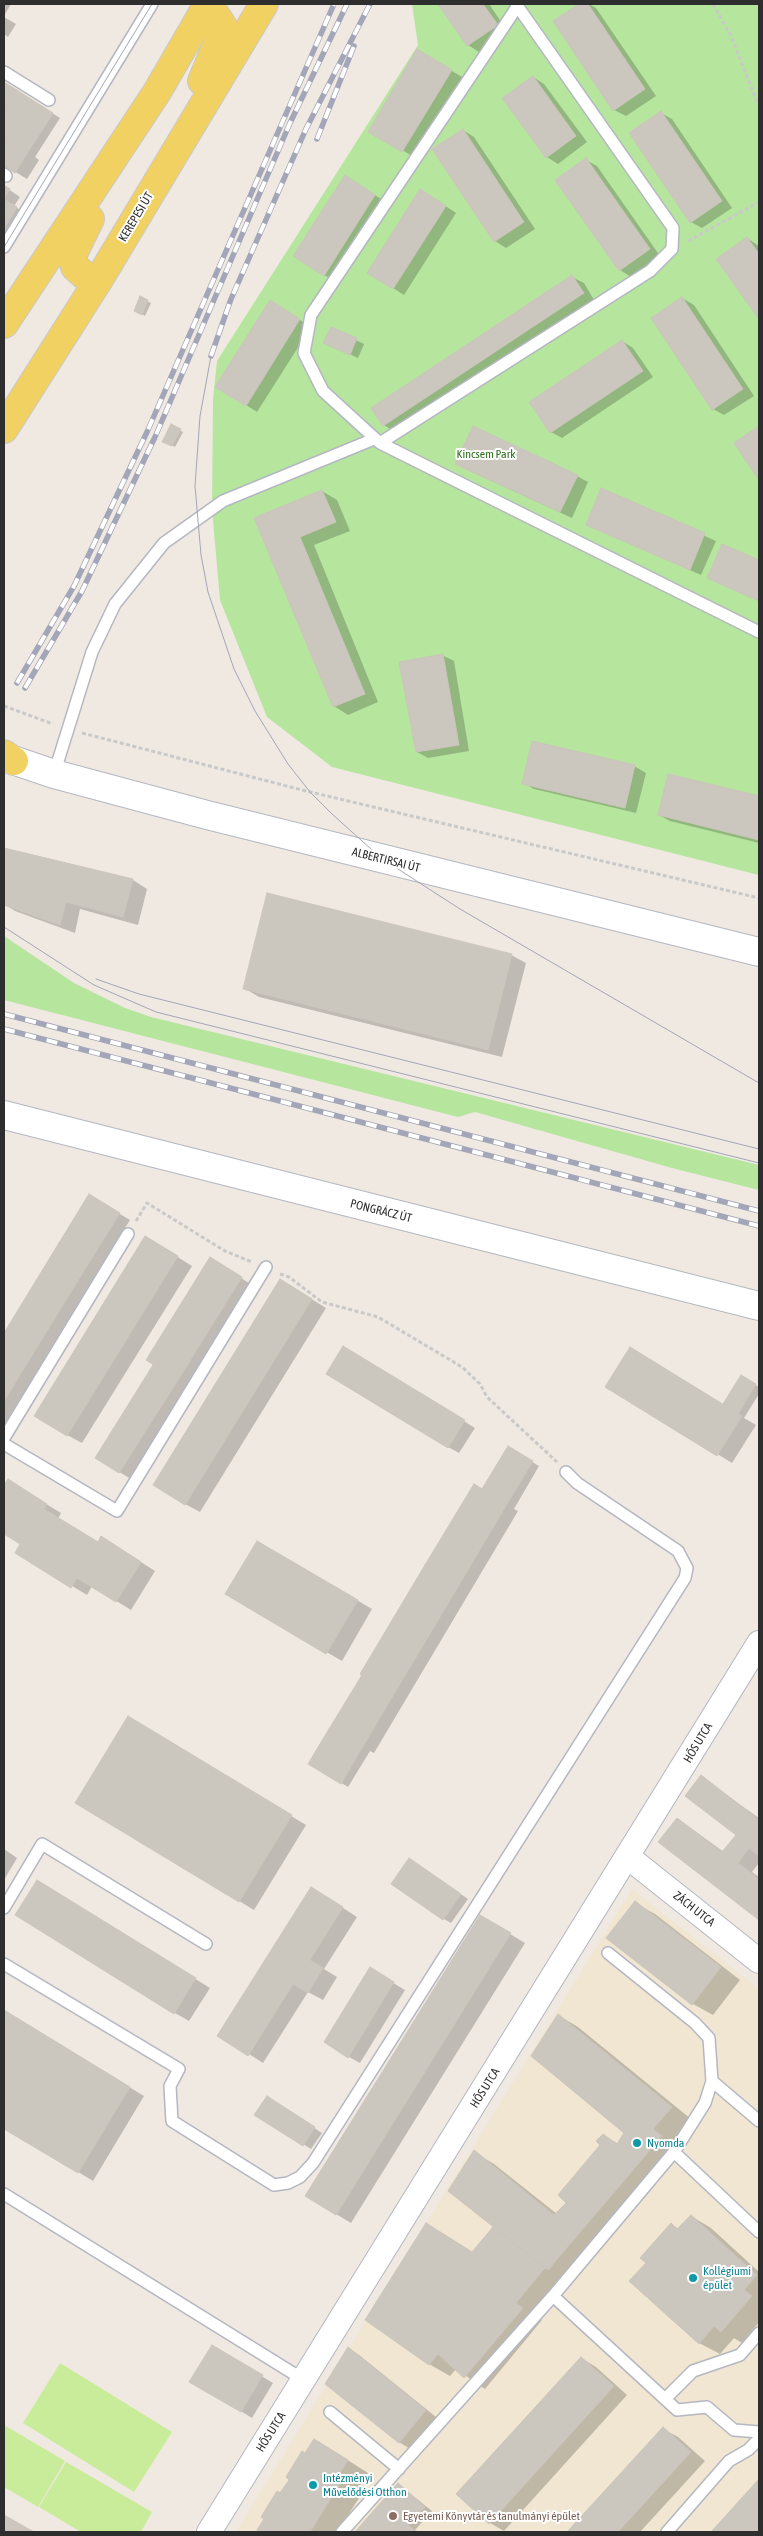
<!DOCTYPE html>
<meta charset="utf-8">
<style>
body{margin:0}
#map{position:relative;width:763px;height:2536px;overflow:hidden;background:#efe9e1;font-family:"Asap Condensed",sans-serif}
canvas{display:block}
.frame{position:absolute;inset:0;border:5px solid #2e2e2e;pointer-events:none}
</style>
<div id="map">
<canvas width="763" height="2536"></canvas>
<div class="frame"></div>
</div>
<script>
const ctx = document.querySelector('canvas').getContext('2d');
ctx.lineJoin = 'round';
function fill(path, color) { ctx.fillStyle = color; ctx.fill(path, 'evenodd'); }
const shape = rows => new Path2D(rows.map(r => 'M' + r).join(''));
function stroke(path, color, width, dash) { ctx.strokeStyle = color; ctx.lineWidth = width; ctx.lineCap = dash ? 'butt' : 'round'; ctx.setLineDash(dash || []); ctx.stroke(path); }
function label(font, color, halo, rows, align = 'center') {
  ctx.font = font + ' "Asap Condensed",sans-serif'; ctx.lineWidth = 4; ctx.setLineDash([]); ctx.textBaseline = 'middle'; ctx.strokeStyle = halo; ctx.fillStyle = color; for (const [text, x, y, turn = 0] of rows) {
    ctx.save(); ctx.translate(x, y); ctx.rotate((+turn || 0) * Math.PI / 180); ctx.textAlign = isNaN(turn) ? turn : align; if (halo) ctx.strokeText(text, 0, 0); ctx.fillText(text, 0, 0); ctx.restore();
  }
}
fill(shape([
 [632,1889,759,1989,759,2532,236,2532]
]), '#f0e6d1');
fill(shape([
 [412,4,758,4,759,875,332,767,267,717,220,600,212,509,213,399,217,361,418,45],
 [4,936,74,983,125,1008,151,1017,759,1165,759,1190,672,1168,475,1112,458,1117,4,1000]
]), '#b6e59e');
fill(shape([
 [60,2363,172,2432,134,2492,23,2423],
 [4,2425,65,2461,38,2507,4,2487],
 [66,2462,152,2512,141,2532,81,2532,39,2507]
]), '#c9ec9a');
fill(shape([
 [4,4,11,4,4,16],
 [440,4,489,4,508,32,479,52,468,45],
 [581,4,589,4,596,8,656,96,626,116,614,110,555,22],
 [4,17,16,24,8,37,4,34],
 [418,51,462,77,414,157,370,131],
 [533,77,544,84,587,142,558,164,547,157],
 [4,83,60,118,35,157,39,160,27,179,4,165],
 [661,113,672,119,732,208,702,228,691,222],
 [463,130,474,137,535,229,506,248,495,241,434,150],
 [586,160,597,166,660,256,631,277,620,270],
 [357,184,386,202,335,281,324,275],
 [4,186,20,197,14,206,28,215,4,254],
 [432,197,456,213,404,295,393,288],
 [747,238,759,246,759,317,718,259],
 [572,277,584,283,594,300,395,432,384,425],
 [141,298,151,303,145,316,139,312],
 [682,298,694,305,754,396,724,415,713,409],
 [281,308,311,327,257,412,246,405],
 [331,328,364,344,358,358,325,343],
 [622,341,633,348,653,377,562,438,551,432],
 [172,426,183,432,175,447,164,441],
 [468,470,577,476,588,482,572,518],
 [602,490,716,541,701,575,587,524],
 [322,491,337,500,350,531,314,545,378,702,348,715,334,706,256,519],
 [722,546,759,562,759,601,709,578],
 [442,655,454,661,469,751,428,758,417,752],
 [634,766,646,773,636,813,534,789,523,783],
 [669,775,759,797,759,843,670,821,659,815],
 [4,849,133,880,147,889,138,925,80,909,75,933,15,911,4,904],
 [511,955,526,963,502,1057,259,997,244,988],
 [90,1196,130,1220,100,1269,104,1271,4,1433,4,1335],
 [160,1246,192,1266,82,1443,67,1435],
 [221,1265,252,1285,131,1479,96,1458,155,1364],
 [295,1289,326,1308,200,1512,185,1504],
 [354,1354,475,1428,459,1453,448,1447],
 [741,1377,759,1387,759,1394,744,1418,756,1425,732,1463,607,1386,724,1406],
 [508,1448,539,1466,514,1509,518,1511,374,1753,370,1751,348,1787,310,1764],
 [8,1481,61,1513,58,1519,98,1544,116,1546,155,1571,131,1610,92,1586,87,1595,16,1552,22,1544,4,1532,4,1487],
 [257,1542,372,1609,342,1661,227,1594],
 [143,1726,306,1825,254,1910,77,1803],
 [701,1777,759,1818,759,1863,752,1872,759,1877,759,1918,660,1842,678,1819,724,1852,737,1834],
 [4,1849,17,1858,4,1880],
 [417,1864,468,1899,451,1923,444,1919],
 [52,1890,210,1988,189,2021,175,2013],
 [326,1897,357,1917,324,1969,337,1977,323,2000,308,1992,263,2063,249,2054],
 [635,1903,655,1914,740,1980,713,2015,693,2004],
 [495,1925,525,1943,351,2223,336,2214],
 [370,1969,405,1990,360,2063,349,2057],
 [4,2011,144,2096,93,2181,4,2127],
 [558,2015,578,2027,691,2119,673,2142,681,2148,536,2316,542,2320,485,2389,456,2369,450,2376,429,2364,473,2253,495,2227,474,2152,494,2164,557,2214,568,2203,601,2145,603,2135,618,2144,626,2133],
 [274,2102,322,2133,311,2149,256,2114],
 [691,2216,711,2228,759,2272,759,2322,742,2343,734,2338,720,2354,699,2343,648,2263,671,2225,679,2229],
 [212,2347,273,2383,252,2418,191,2381],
 [348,2348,359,2355,436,2417,410,2449,399,2442],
 [581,2358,596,2367,627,2395,504,2531,490,2523],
 [663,2429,678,2437,705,2461,640,2532,568,2532],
 [335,2452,368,2473,358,2489,363,2492,337,2532,263,2532,259,2530,306,2455],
 [759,2481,759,2532,713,2532],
 [398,2484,432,2511,415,2530,418,2532,357,2532]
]), '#0003');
const building = shape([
 [438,4,483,4,498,25,467,46,438,4],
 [579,4,588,4,645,89,613,111,553,21,579,4],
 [417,49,452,70,402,152,368,132,417,49],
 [533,76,576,136,546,158,502,98,533,76],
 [4,82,53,113,43,129,4,105,4,82],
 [4,105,43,129,28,152,4,137,4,105],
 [661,111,722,201,690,223,629,133,661,111],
 [463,129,524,222,494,242,432,149,463,129],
 [4,137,28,152,15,173,4,166,4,137],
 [586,158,650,249,619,271,555,180,586,158],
 [345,175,375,195,324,276,293,256,345,175],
 [4,185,10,189,4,199,4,185],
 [420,189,446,206,393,289,367,273,420,189],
 [4,199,17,207,4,229,4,199],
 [747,237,759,254,759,319,716,259,747,237],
 [572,275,584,293,383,426,371,408,572,275],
 [140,296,148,300,142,315,134,311,140,296],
 [682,297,743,389,712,410,651,318,682,297],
 [270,300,300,319,246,406,215,387,270,300],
 [331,327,357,338,350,355,323,343,331,327],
 [622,340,643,371,550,433,529,402,622,340],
 [171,424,181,429,172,446,162,442,171,424],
 [473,426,578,475,560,512,455,464,473,426],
 [759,426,759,480,734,443,759,426],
 [601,488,705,533,690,570,586,525,601,488],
 [322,490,336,522,300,537,365,694,333,707,254,518,322,490],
 [722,544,759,560,759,601,707,578,722,544],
 [443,654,459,745,416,752,399,662,443,654],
 [532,741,635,765,625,808,522,784,532,741],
 [668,774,759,796,759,840,658,815,668,774],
 [4,848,133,879,123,917,66,902,60,925,4,905,4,848],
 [267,893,512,954,488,1050,243,989,267,893],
 [89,1194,120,1213,90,1261,59,1243,89,1194],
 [145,1236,178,1256,67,1436,34,1416,145,1236],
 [59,1243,90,1261,4,1401,4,1333,59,1243],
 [210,1257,242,1277,178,1380,146,1360,210,1257],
 [280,1279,312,1299,185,1505,153,1485,280,1279],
 [343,1346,465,1420,448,1448,326,1374,343,1346],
 [630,1347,742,1416,717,1456,605,1387,630,1347],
 [153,1365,178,1380,119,1473,95,1458,153,1365],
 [741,1375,756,1384,738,1414,723,1404,741,1375],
 [508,1446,533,1461,507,1504,482,1489,508,1446],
 [8,1479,47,1504,44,1509,98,1542,101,1536,141,1562,116,1602,77,1578,71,1588,15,1553,20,1544,4,1534,4,1485,8,1479],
 [474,1484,507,1504,459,1585,425,1565,474,1484],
 [257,1541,358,1600,326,1654,225,1594,257,1541],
 [425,1565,459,1585,428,1637,394,1617,425,1565],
 [394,1617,428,1637,394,1694,360,1674,394,1617],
 [362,1675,394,1694,362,1748,329,1729,362,1675],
 [128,1716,292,1815,239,1902,75,1803,128,1716],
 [329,1729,362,1748,341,1784,308,1764,329,1729],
 [701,1775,759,1820,759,1856,749,1848,738,1863,759,1879,759,1920,658,1842,677,1818,722,1852,736,1835,685,1796,701,1775],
 [409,1858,461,1894,443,1920,391,1884,409,1858],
 [37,1880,196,1978,174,2014,15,1915,37,1880],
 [311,1887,343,1907,310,1960,323,1968,308,1993,293,1984,248,2056,217,2036,311,1887],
 [635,1901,721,1967,692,2005,606,1938,635,1901],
 [480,1915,511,1933,336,2215,305,2196,480,1915],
 [370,1967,394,1982,348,2058,324,2042,370,1967],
 [4,2010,130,2087,78,2173,4,2129,4,2010],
 [558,2014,672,2107,653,2129,662,2136,548,2270,448,2191,474,2150,554,2215,566,2203,558,2195,600,2145,596,2141,603,2134,617,2144,624,2133,531,2056,558,2014],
 [267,2096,315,2127,303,2146,254,2115,267,2096],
 [691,2215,757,2275,744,2290,752,2296,721,2332,714,2326,699,2344,629,2281,646,2263,640,2258,671,2223,677,2229,691,2215],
 [426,2223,472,2252,493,2227,545,2268,516,2303,523,2308,464,2378,438,2354,429,2365,365,2320,426,2223],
 [212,2345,263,2375,241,2412,189,2382,212,2345],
 [348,2347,426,2410,399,2443,325,2384,348,2347],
 [581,2357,614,2386,489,2524,456,2494,581,2357],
 [663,2427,691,2452,618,2532,567,2532,663,2427],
 [314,2439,348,2460,338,2476,343,2479,310,2532,260,2532,257,2530,264,2519,261,2517,277,2491,280,2493,289,2480,286,2477,302,2451,305,2453,314,2439],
 [759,2479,759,2532,711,2532,759,2479],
 [398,2483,425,2507,408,2525,417,2532,355,2532,398,2483],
 [4,2515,34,2532,4,2532,4,2515]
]);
fill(building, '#cbc7bf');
stroke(building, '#cbc5ba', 1);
const lane = shape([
 [517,7,311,315,304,353,323,391,380,443,759,632],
 [4,72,49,100],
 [4,174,6,176],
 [4,247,152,4],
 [380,443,650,271,672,249,673,228,516,4],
 [54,774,92,652,115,604,164,543,223,501,374,439],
 [4,1438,128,1234],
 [4,1444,117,1511,266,1267],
 [4,1908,42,1844,206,1944],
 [4,1964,179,2069,170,2086,172,2121,274,2185,288,2183,300,2177,313,2163,685,1578,687,1568,678,1551,577,1483,566,1472],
 [712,2081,759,2121],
 [674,2152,759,2232],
 [4,2194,304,2380],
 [553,2296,674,2152,705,2103,712,2081,709,2038,695,2023,608,1953],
 [665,2399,693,2371,740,2355,759,2333],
 [330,2412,399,2469],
 [342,2532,553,2296,677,2410,707,2407,734,2430,759,2432],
 [667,2532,729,2461,748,2450,759,2439]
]);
const street = shape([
 [628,1857,759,1961],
 [209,2532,759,1643]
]);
const secondary = shape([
 [4,757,54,774,207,815,759,952],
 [4,1115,759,1306]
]);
const primary = shape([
 [202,81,224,28,215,14,205,9],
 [90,219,72,256,75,267,84,275,98,281],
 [4,324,157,92,208,4],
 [4,429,98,281,264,4],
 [4,754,14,761]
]);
stroke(lane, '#b4b7c1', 14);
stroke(street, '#b4b7c1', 26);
stroke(secondary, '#b4b7c1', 30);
stroke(primary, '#c9c9c9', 30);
stroke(shape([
 [713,4,731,36,759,107],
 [688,241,759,202],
 [4,706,53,724],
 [82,733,310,792,759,898],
 [136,1221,147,1203,225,1251,252,1262],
 [280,1274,289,1277,322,1302,378,1317,462,1367,480,1384,487,1397,557,1462]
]), '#c9c9c9', 3, [4, 2.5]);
stroke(lane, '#fff', 11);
stroke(street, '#fff', 24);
stroke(secondary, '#fff', 28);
stroke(primary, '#f2d163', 28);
stroke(shape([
 [4,247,152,4],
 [211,356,200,416,195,486,201,555,208,592,234,669,255,711,288,764,310,792,332,814,381,858,460,909,759,1083],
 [4,927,94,985,156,1012,759,1163],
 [96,979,139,994,759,1149]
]), '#a3a6b8', 1);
const rail = shape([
 [317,139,354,46],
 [211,356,231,299,306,129,370,4],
 [17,683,74,586,147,432,334,4],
 [25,688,82,591,155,437,290,123,347,4],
 [4,1014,759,1211],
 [4,1029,759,1226]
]);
stroke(rail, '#a3a6b8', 5.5);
stroke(rail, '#fff', 4, [11]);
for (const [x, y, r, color] of [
 [637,2143,5,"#0f9aa8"],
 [693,2278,5,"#0f9aa8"],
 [313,2485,5,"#0f9aa8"],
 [393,2516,5,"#8d6e63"]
]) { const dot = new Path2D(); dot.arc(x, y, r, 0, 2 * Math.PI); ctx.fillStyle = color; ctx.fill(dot); stroke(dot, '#fff', 2); }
label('12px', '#2e2e2e', '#fff', [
 ["KEREPESI ÚT",136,217,-59],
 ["ALBERTIRSAI ÚT",386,860,14],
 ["PONGRÁCZ ÚT",381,1211,14],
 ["HŐS UTCA",698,1743,-59],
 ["ZÁCH UTCA",694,1909,38],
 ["HŐS UTCA",485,2088,-58],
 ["HŐS UTCA",271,2432,-58]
]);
label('12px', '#2c6e1b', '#fff', [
 ["Kincsem Park",486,454]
]);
label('12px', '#0d838f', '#fff', [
 ["Nyomda",647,2143],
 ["Kollégiumi",703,2271],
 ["épület",703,2285],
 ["Intézményi",323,2478],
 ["Művelődési Otthon",323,2492]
], 'left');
label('12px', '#785e54', '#fff', [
 ["Egyetemi Könyvtár és tanulmányi épület",403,2516]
], 'left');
</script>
